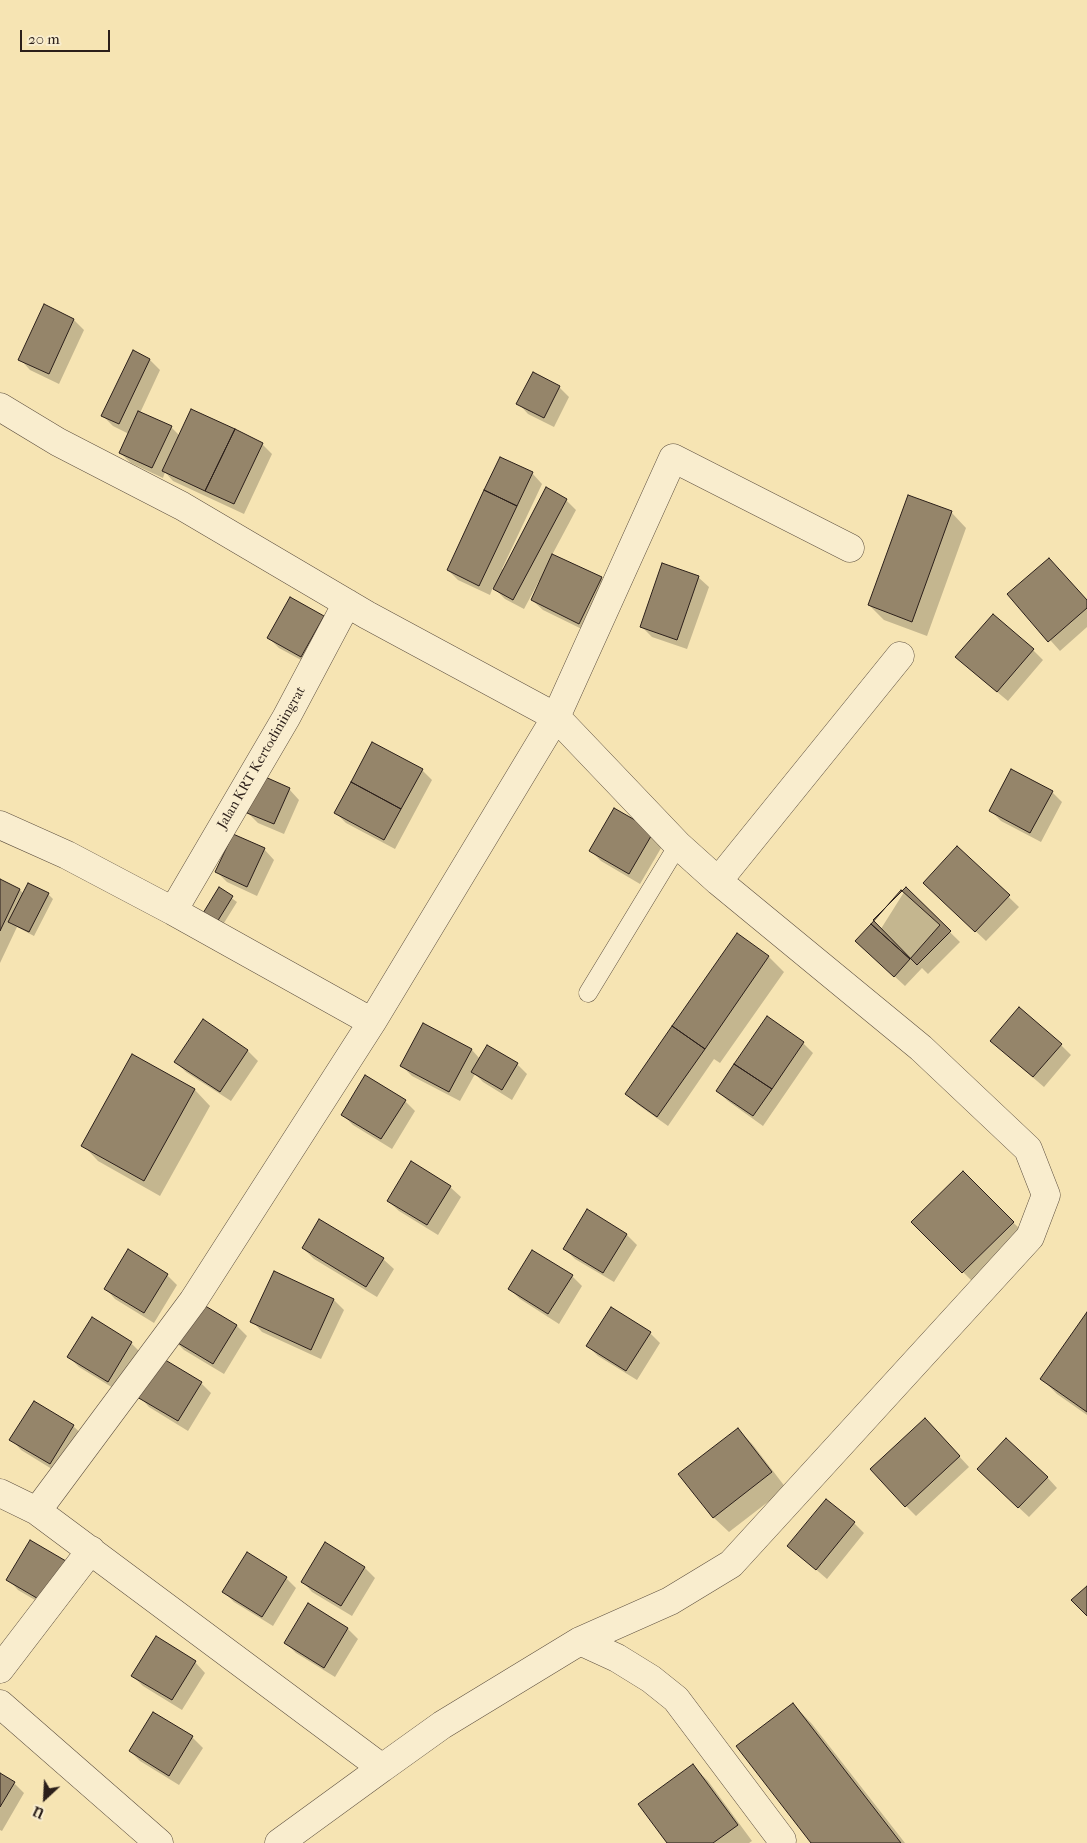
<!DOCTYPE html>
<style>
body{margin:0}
#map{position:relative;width:1087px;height:1843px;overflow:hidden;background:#f6e4b3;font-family:"IM FELL French Canon",serif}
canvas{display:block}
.north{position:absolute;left:20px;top:1773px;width:50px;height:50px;-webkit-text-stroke:4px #f9edce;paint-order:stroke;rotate:205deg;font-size:14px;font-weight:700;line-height:20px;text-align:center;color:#2b1f1a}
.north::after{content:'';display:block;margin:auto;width:18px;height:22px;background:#2b1f1a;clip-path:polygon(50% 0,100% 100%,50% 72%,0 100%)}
.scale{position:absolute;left:20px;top:30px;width:90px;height:22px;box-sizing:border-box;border:2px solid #2b1f1a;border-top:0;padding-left:6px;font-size:15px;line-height:18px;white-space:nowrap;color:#2b1f1a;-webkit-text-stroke:4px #f9edce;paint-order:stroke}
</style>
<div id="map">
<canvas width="1087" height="1843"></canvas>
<div class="north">U</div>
<div class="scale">20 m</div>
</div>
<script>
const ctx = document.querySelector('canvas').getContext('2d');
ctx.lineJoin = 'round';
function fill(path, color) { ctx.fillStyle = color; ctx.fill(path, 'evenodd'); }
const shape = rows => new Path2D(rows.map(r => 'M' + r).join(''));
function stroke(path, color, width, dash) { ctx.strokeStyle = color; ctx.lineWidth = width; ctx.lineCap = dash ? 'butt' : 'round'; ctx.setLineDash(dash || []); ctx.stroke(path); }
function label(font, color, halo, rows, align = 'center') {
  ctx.font = font + ' "IM FELL French Canon",serif'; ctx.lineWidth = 4; ctx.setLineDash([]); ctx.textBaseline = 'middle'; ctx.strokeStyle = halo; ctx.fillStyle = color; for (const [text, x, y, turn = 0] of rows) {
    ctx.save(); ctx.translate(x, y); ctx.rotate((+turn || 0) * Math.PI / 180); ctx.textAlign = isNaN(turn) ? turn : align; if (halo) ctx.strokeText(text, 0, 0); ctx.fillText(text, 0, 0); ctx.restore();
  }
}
fill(shape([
 [45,306,74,320,84,330,59,384,30,370,20,359],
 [133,352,150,360,160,370,140,413,171,427,180,436,262,444,272,454,244,514,173,481,165,472,163,478,131,463,120,453,129,434,113,426,103,416],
 [559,387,569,397,554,427,528,414,518,403],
 [532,473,542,484,502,569,504,570,566,500,576,510,552,555,601,578,611,588,590,633,543,610,532,600,540,582,539,581,524,609,505,599,493,587,490,595,458,580,448,570],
 [951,512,966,528,927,636,884,620,869,605],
 [698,577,709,587,687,649,652,637,642,627],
 [1009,594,1087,601,1087,627,1060,651],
 [324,617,334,627,312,666,279,648,269,638],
 [1033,650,1043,660,1008,701,967,667],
 [422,770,432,780,395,849,346,823,336,813],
 [289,789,299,800,284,834,258,823,248,813],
 [1052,792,1062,802,1041,842,1001,821,990,810],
 [654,832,664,843,640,884,601,861,591,851],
 [958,848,1019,907,986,941,935,893],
 [264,849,274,860,257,896,227,882,217,872],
 [0,880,20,890,24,894,48,894,53,899,34,936,17,927,0,963],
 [219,889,237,902,219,931,207,923],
 [906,889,960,942,928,974,922,968,905,986,867,951],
 [769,957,784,972,720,1063,714,1059,668,1126,637,1104,626,1094],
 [203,1021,248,1051,258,1061,231,1101,186,1072,176,1062],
 [424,1024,472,1050,480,1059,517,1064,527,1074,512,1100,483,1082,475,1074,460,1101,412,1076,401,1065],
 [803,1043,813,1053,763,1126,728,1101,717,1091],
 [1061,1045,1071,1055,1044,1087,1002,1051],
 [132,1056,195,1090,210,1106,160,1196,98,1161,83,1145],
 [405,1101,415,1111,392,1149,353,1125,343,1115],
 [963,1173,1029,1238,978,1287,913,1222],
 [450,1187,461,1197,438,1235,399,1211,388,1201],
 [588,1211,627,1235,637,1245,614,1282,575,1259,565,1249],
 [320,1221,383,1259,394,1269,377,1297,314,1259,303,1248],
 [274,1272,334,1300,344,1310,321,1359,262,1332,252,1321],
 [167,1275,177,1285,154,1323,115,1299,105,1288],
 [572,1276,582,1286,559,1324,520,1299,510,1289],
 [197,1302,237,1326,247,1336,224,1374,184,1350,174,1340],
 [1087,1314,1087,1415,1057,1394,1042,1379],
 [650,1333,660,1343,637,1380,598,1356,588,1346],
 [131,1343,141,1353,118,1391,79,1367,69,1357],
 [201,1383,211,1393,188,1431,149,1407,139,1396],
 [73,1426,84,1436,60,1474,21,1450,11,1439],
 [738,1429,753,1445,786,1488,729,1532,713,1517],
 [935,1430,969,1467,916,1516,906,1506],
 [1047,1477,1057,1488,1029,1517,989,1480],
 [854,1523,864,1533,827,1579,789,1546],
 [31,1542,57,1613,18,1590,8,1579],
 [326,1544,365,1568,375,1578,352,1616,312,1592,302,1581],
 [286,1578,296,1588,273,1626,234,1602,224,1592],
 [309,1605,348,1629,358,1639,335,1677,296,1653,286,1643],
 [195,1662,205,1673,182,1710,143,1686,133,1676],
 [793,1704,812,1724,905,1843,813,1843],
 [153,1713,192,1737,203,1748,179,1785,140,1761,130,1751],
 [692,1765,708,1781,752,1841,749,1843,668,1843],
 [0,1774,14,1783,24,1793,2,1831,0,1830]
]), '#0003');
const building = shape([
 [44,304,74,319,49,374,18,360,44,304],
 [133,350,150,359,119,424,101,416,133,350],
 [533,372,560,386,544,418,516,404,533,372],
 [191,409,235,429,205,491,162,471,191,409],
 [138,411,172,426,152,468,119,453,138,411],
 [235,429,263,443,234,504,205,491,235,429],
 [500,457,533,472,517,506,484,490,500,457],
 [546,487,567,499,513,600,493,589,546,487],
 [484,490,517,506,479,586,447,570,484,490],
 [908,495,952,511,912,622,868,605,908,495],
 [552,554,602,577,579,624,531,600,552,554],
 [1049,558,1087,600,1087,608,1048,642,1007,594,1049,558],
 [662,563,699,576,677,640,640,627,662,563],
 [290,597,324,616,301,657,267,638,290,597],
 [993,614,1034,649,997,692,955,657,993,614],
 [372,742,423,769,401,809,351,782,372,742],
 [1011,769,1053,791,1030,833,989,811,1011,769],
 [263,776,290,788,274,824,247,813,263,776],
 [351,782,401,809,384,840,334,813,351,782],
 [614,808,654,831,629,874,589,851,614,808],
 [233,834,265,848,247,887,215,872,233,834],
 [957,846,1010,895,975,932,923,883,957,846],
 [0,879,20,889,0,931,0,879],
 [28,883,49,893,29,932,8,922,28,883],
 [219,887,233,896,214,927,200,918,219,887],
 [906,887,951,931,917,965,873,920,906,887],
 [901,890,940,925,910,959,871,924,901,890],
 [871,924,910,959,894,977,855,941,871,924],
 [737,933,769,956,705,1049,672,1026,737,933],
 [1019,1007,1062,1044,1033,1077,990,1041,1019,1007],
 [767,1016,804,1042,772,1089,734,1064,767,1016],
 [203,1019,248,1050,220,1092,174,1062,203,1019],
 [423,1023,472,1049,449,1092,400,1066,423,1023],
 [672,1026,705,1049,657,1117,625,1094,672,1026],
 [487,1045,518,1063,502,1090,471,1072,487,1045],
 [132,1054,195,1089,144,1181,81,1146,132,1054],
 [734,1064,772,1089,753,1116,716,1091,734,1064],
 [365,1075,406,1100,381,1139,341,1115,365,1075],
 [411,1161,451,1186,427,1225,387,1201,411,1161],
 [963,1171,1014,1222,962,1273,911,1222,963,1171],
 [587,1209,627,1234,603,1273,563,1249,587,1209],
 [319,1219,384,1258,366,1287,302,1248,319,1219],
 [128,1249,168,1274,144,1313,104,1289,128,1249],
 [532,1250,573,1275,548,1314,508,1289,532,1250],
 [274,1271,334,1299,311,1350,250,1322,274,1271],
 [197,1301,237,1325,213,1364,173,1340,197,1301],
 [611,1307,651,1332,626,1371,586,1346,611,1307],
 [1087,1312,1087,1412,1040,1379,1087,1312],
 [92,1317,132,1342,108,1382,67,1357,92,1317],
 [162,1358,202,1382,178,1421,137,1397,162,1358],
 [34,1401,74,1425,50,1464,9,1440,34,1401],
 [925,1418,960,1456,905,1507,870,1469,925,1418],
 [738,1428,772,1472,713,1518,678,1474,738,1428],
 [1006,1438,1048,1477,1018,1508,977,1469,1006,1438],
 [826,1499,855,1522,816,1570,787,1546,826,1499],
 [30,1540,71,1564,47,1604,6,1580,30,1540],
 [325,1542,365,1567,341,1606,301,1582,325,1542],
 [247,1552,287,1577,262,1617,222,1592,247,1552],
 [1087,1586,1087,1616,1071,1600,1087,1586],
 [308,1603,348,1628,324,1668,284,1643,308,1603],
 [156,1636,196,1661,172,1700,131,1676,156,1636],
 [793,1703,901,1843,811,1843,736,1746,793,1703],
 [153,1712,193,1736,169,1776,129,1751,153,1712],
 [693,1764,738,1825,713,1843,667,1843,638,1804,693,1764],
 [0,1773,15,1782,0,1807,0,1773]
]);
fill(building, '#95856a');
stroke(building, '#2b1f1a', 1);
const lane = shape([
 [588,993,678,845]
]);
const street = shape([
 [0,407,58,442,182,506,367,615,556,717,678,845,718,881,921,1048,1028,1149,1046,1195,1030,1237,731,1564,670,1601,580,1641,442,1725,382,1768,37,1511,0,1493],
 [0,825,67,855,173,911,372,1022],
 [718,881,900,656],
 [173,911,286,718,347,603],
 [37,1511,193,1301,372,1022,556,717,673,458,850,548],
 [580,1641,617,1658,651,1679,676,1699,782,1840],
 [0,1669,91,1550],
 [0,1704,159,1843],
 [279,1843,382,1768]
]);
stroke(lane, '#5e5040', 19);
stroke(street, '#5e5040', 29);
stroke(lane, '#f9edce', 18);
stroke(street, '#f9edce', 28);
label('14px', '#2b1f1a', '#f9edce', [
 ["Jalan KRT Kertodiniingrat",262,758,-60]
]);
</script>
